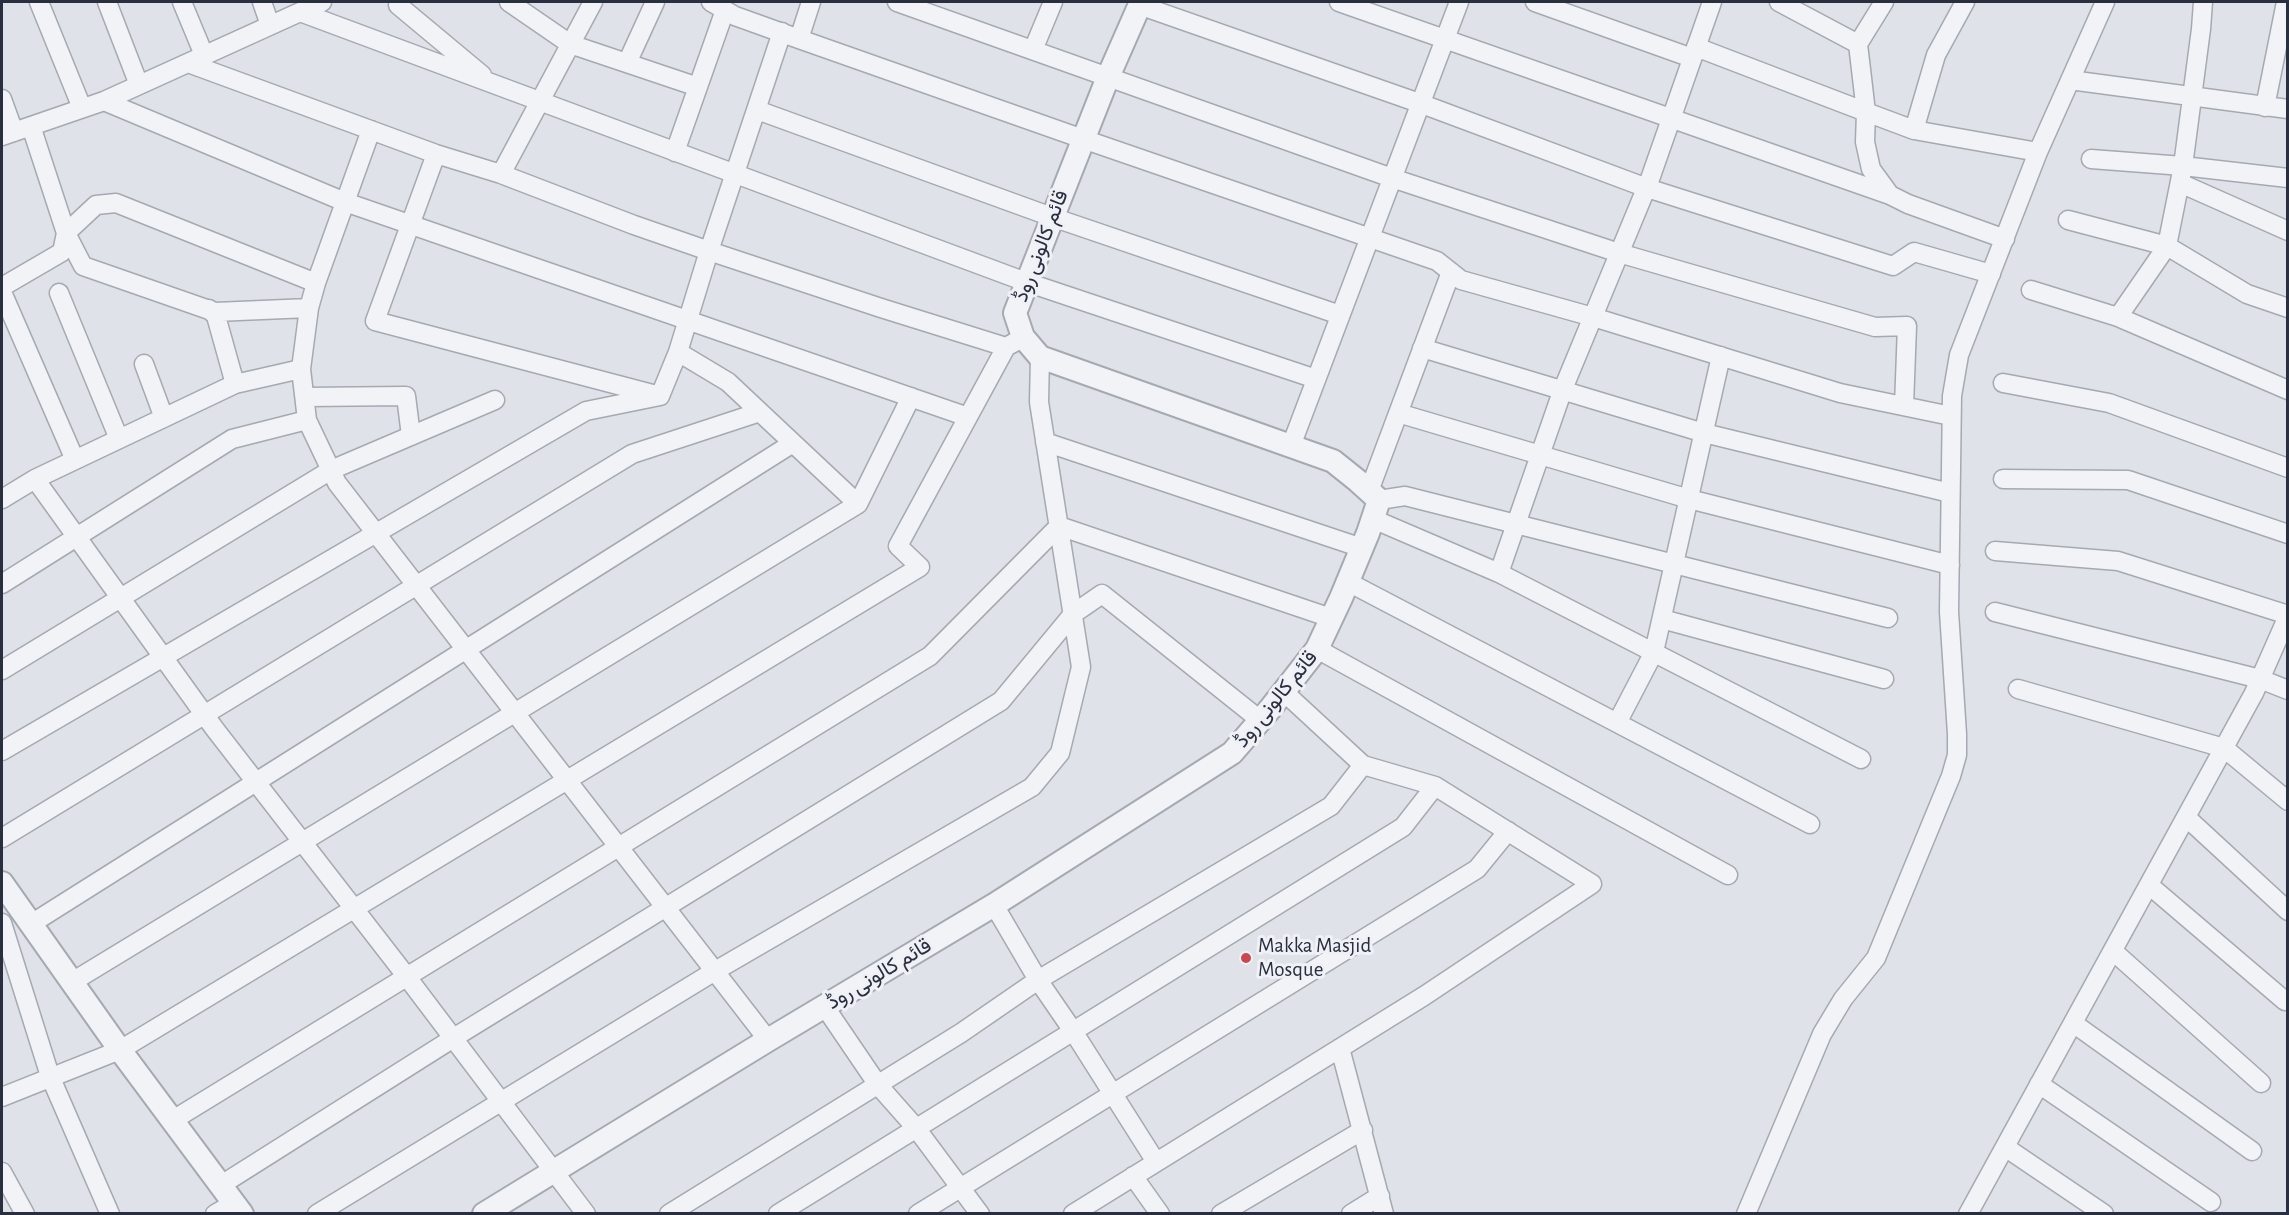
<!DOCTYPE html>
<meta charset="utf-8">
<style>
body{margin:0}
#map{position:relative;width:2289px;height:1215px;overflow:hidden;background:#dfe2e8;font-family:"Alegreya Sans",sans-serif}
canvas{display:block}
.frame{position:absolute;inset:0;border:3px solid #292f3f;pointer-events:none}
</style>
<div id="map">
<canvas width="2289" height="1215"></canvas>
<div class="frame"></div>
</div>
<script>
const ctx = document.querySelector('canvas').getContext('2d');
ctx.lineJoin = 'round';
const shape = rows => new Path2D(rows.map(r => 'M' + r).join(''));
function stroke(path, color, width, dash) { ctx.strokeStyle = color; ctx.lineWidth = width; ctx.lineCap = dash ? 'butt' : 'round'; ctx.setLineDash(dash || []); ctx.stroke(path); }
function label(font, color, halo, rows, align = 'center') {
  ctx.font = font + ' "Alegreya Sans",Vazirmatn,sans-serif'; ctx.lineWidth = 6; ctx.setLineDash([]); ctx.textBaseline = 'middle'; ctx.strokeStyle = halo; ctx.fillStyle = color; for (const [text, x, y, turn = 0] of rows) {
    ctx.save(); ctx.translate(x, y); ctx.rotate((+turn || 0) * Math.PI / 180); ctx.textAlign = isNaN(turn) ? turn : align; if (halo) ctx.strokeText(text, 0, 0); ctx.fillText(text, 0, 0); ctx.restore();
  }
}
const minor = shape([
 [39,2,82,108],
 [107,2,139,85],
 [182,2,204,55],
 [262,2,270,25],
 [509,2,570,44,698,87],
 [711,2,735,16,799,39,1083,139,1437,261,1461,280,1593,317,1840,393,1951,416],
 [897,2,1392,178,1619,253,1875,327,1907,326,1904,406],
 [1339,2,1890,195],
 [1535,2,1692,58],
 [1779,2,1858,44],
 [1884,2,1858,44,1866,112,1914,130,2038,152],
 [398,5,482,75],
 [1139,5,1422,104,1647,188,1893,266,1914,252,1991,274],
 [300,12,1026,282,1316,379],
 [782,32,709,251,678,352,728,382,858,504],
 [799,39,811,2],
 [1696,47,1866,112,1865,142,1871,169,1890,195,1908,204,2005,239],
 [1033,50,1053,2],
 [188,63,436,154,501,174,634,225,709,251,881,308,1006,347,1015,342],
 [627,63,655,2],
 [2070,80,2288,109],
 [2,99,14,132],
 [104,101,345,202,968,417],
 [2265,107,2286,2],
 [757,110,1052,217,1340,315],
 [31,126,66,233,83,266,215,312,309,308],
 [371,130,316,283,309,308,301,369,307,420,337,483,768,1040],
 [1914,130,1936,55,1965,2],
 [2,136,104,101,322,2],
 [675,152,725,10],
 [436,154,375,321,656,395],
 [2091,159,2183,166,2288,178],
 [501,174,593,2],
 [2180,183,2288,231],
 [2068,220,2167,246,2247,294,2288,308],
 [2,287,62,252,66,233,96,205,116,203,316,283],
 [2031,290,2118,317,2288,390],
 [2,292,75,460],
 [59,293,119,439],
 [209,309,216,316,235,384],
 [2118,317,2167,246,2183,166,2201,29,2203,2],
 [1422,348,1704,433,1950,493],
 [144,364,164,418],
 [2003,383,2109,403,2288,468],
 [305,397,406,396,411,436],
 [1398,413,1689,499,1950,565],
 [1045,442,1362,548],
 [1291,446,1459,2],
 [35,479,214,728,407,977,586,1214],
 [2003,479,2128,480,2288,534],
 [1369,491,1451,272],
 [2,499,35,479,235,384,301,369],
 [1379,500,1405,496,1888,618],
 [1373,519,1499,573,1861,759],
 [1995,551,2118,561,2288,615],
 [1499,573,1563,389,1650,179,1712,2],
 [1348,582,1810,824],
 [2,584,232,439,307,420],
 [1995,612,2260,679,2288,690],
 [1662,619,1884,679],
 [1317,649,1728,875],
 [2,670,331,470,495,400],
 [2018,689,2224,748,2288,801],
 [1617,723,1654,652,1721,356],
 [2,751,586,411,660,396,678,352],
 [2186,817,2288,911],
 [2,838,632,454,760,412],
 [2149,885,2285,1001],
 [994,905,1038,980,1073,1031,1156,1162],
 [2,923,50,1076,110,1214],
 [31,924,793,443],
 [2113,951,2261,1083],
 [72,982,858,504,911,397],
 [825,1007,878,1085,916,1128,980,1214],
 [2073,1023,2252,1151],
 [1340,1048,1384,1214],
 [2039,1084,2211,1202],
 [2,1097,120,1050,920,567,898,546,1006,347],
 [173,1120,930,656,1059,526,1331,618],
 [2005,1147,2104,1214],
 [2,1172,25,1214],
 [1133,1176,1160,1214],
 [221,1185,463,1032,1001,701,1073,614,1102,594,1260,720],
 [215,1214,234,1203],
 [317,1214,715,971,1032,787,1060,753,1081,667,1039,402,1040,357],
 [669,1214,961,1033,1038,980,1331,806,1363,765],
 [778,1214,1403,827,1435,786],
 [918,1214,1477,869,1508,831],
 [1073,1214,1424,996,1592,884,1435,786,1363,765,1284,692],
 [1221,1214,1363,1130],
 [1351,1214,1380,1196],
 [1746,1214,1822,1034,1843,999,1876,958,1951,776,1957,755,1957,734,1949,612,1952,396,1959,355,2038,152,2105,2],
 [1968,1214,2254,693,2288,616]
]);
const tertiary = shape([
 [2,883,120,1050,242,1214],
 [484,1214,768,1040,994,905,1232,753,1270,709,1317,649,1341,598,1368,533,1379,500,1358,481,1333,461,1040,357,1023,337,1015,313,1108,77,1141,2]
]);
stroke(minor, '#a5a9b2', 21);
stroke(tertiary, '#a5a9b2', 26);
stroke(minor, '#f2f3f7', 18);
stroke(tertiary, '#f2f3f7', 22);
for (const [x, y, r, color] of [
 [1246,958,6,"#cb474f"]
]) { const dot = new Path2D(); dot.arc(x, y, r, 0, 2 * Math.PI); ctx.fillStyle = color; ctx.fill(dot); stroke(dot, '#eff1f6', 2); }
label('21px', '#292f3f', '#eff1f6', [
 ["قائم کالونی روڈ",1041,246,-69],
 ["قائم کالونی روڈ",1276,699,-51],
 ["قائم کالونی روڈ",879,974,-31]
]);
label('21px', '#292f3f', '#eff1f6', [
 ["Makka Masjid",1258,946],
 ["Mosque",1258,970]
], 'left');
</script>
